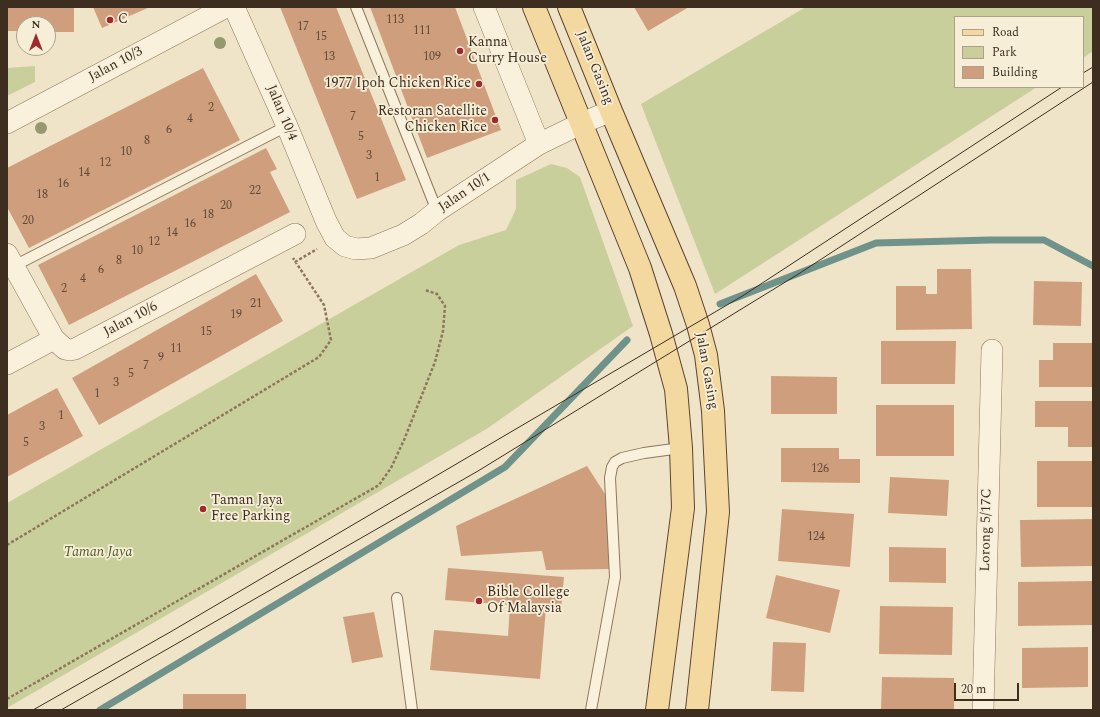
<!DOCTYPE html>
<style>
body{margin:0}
#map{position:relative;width:1100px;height:717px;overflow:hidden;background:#f0e4c8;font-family:Spectral,serif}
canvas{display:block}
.frame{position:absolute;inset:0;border:8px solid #3d2e20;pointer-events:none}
.legend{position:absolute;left:954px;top:16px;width:130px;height:72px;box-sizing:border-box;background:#f7eed8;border:1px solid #ada18e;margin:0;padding:5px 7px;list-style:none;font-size:12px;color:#3d2e20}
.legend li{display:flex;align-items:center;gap:8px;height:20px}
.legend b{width:20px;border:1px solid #ada18e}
.north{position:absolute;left:16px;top:16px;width:40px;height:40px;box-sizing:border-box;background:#f7eed8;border:1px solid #ada18e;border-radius:50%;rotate:0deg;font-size:11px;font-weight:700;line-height:16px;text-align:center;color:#3d2e20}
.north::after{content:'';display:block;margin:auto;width:14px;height:18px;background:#9e2a2b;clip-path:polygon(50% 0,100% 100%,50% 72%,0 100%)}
.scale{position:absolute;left:954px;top:683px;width:65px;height:18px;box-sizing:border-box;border:2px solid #3d2e20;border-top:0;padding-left:5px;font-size:12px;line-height:14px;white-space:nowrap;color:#3d2e20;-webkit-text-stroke:3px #f7eed8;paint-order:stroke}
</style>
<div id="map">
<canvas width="1100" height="717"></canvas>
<div class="frame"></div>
<ul class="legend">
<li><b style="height:5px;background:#f3d9a0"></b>Road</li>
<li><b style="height:11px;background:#c9cf9b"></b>Park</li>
<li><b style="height:11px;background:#cf9f7d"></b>Building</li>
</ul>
<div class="north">N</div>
<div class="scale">20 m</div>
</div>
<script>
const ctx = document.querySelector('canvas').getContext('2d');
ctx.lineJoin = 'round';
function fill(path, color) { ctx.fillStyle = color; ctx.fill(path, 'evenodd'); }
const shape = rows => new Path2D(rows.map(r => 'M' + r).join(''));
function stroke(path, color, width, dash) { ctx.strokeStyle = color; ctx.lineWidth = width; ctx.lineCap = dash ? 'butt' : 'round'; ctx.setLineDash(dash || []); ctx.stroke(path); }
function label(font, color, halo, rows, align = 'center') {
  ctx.font = font + ' Spectral,serif'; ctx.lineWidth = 3.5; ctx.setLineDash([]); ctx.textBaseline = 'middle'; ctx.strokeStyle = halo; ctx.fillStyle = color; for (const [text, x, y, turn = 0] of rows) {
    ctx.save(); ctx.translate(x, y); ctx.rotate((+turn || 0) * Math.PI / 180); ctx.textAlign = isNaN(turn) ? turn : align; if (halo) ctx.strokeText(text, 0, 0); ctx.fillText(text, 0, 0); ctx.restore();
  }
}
fill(shape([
 [806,7,1093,7,1093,51,1083,58,1083,17,955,17,955,87,1037,87,715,294,641,104],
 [35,66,35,82,7,96,7,68],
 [551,164,567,168,580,177,633,326,488,428,7,708,7,503,459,245,506,230,516,209,516,180]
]), '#c9cf9b');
stroke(shape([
 [720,304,876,243,990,240,1044,240,1093,266],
 [100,710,505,467,627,340]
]), '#6f938a', 7);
fill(shape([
 [7,7,74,7,74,32,48,32,48,24,24,24,24,31,7,31],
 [93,7,150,7,102,28],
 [280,7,336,7,406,180,357,199],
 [370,7,455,7,501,130,427,158],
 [634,7,689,7,648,31],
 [203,68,240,140,29,248,7,207,7,168],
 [266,148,277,169,270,172,290,212,69,325,38,265],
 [937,269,971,269,972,329,896,330,896,286,926,286,926,294,937,294],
 [256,274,283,321,99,425,72,378],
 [1034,281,1082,282,1081,326,1033,325],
 [881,341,956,341,955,384,881,384],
 [1053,343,1093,343,1093,387,1039,387,1039,360,1053,360],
 [771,376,837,377,837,414,771,414],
 [57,388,83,436,7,477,7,415],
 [1035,401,1093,401,1093,447,1068,447,1068,427,1035,427],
 [876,405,954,405,954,456,876,456],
 [781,448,839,448,839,459,860,459,860,483,781,482],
 [1037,461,1093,461,1093,507,1037,507],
 [587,466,607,497,609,569,546,570,542,551,461,556,456,526],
 [890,477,949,480,947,516,888,513],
 [782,509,854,514,850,567,778,561],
 [1093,519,1093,566,1021,567,1020,520],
 [889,547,946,548,946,583,889,582],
 [448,568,564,577,561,609,546,608,540,679,430,670,434,630,508,636,510,605,445,600],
 [776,575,840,590,830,633,766,618],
 [1093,581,1093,625,1018,626,1018,582],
 [880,606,953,607,952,655,879,654],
 [374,612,383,657,352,663,343,617],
 [773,642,806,643,804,692,771,691],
 [1088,647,1088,687,1022,688,1022,648],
 [882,677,954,678,954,710,881,710],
 [183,694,246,694,246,710,183,710]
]), '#cf9f7d');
const lane = shape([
 [356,7,437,211],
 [14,266,287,126],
 [397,598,412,710],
 [591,710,615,577,610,478,612,467,615,462,622,458,644,453,681,448]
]);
const street = shape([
 [234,7,287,126,326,221,335,238,345,246,356,249,371,248,403,235,421,224,437,211,539,144,582,123,611,111],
 [484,7,539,144],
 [7,123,226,7],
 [7,254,54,339,65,349,70,350,75,349,295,234],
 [7,364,54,339],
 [983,710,992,350]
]);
const primary = shape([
 [534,7,640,268,661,334,676,389,681,448,683,508,657,710],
 [569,7,611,111,685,286,698,325,706,355,713,411,718,512,697,710]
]);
stroke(lane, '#8d765c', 12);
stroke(street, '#8d765c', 22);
stroke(primary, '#5b4430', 24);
stroke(shape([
 [295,262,317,249],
 [7,545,319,357,331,340,324,305,293,258],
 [7,699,379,485,391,468,404,440,435,362,443,331,445,306,437,294,425,290]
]), '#8d765c', 2.5, [3, 2]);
stroke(lane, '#faf1dc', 10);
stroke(street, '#faf1dc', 21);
stroke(primary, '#f3d9a0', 22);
stroke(shape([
 [1083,73,1093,67],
 [33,710,172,631,744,295,1062,87],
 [61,710,478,471,800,273,1093,82]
]), '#3d2e20', 1);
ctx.fillStyle = '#96986f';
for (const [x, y] of [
 [220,43],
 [41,128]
]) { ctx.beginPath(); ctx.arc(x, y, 6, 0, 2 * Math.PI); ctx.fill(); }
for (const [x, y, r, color] of [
 [110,20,4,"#9e2a2b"],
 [460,51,4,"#9e2a2b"],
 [479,84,4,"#9e2a2b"],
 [495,120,4,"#9e2a2b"],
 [203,509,4,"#9e2a2b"],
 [479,601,4,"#9e2a2b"]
]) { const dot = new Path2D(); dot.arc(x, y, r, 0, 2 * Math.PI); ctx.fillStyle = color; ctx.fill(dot); stroke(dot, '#f7eed8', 1.5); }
label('12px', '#624a37', null, [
 ["113",395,21],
 ["17",303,28],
 ["111",422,32],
 ["15",321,38],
 ["13",329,58],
 ["109",432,58],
 ["2",211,109],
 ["7",353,118],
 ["4",190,120],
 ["6",169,131],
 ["5",361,138],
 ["8",147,142],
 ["10",126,153],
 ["3",369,157],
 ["12",105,164],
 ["14",84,174],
 ["1",377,179],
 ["16",63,185],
 ["22",255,192],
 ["18",42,196],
 ["20",226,207],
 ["18",208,216],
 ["20",28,222],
 ["16",190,225],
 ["14",172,234],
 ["12",154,243],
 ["10",137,252],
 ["8",119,262],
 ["6",101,271],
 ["4",83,280],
 ["2",64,290],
 ["21",256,305],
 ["19",236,316],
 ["15",206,333],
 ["11",176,350],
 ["9",161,359],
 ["7",146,367],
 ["5",131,375],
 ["3",116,384],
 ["1",97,395],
 ["1",61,417],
 ["3",42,428],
 ["5",26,444],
 ["126",820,470],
 ["124",816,538]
]);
label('14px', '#3d2e20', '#f7eed8', [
 ["C",118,20],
 ["Kanna",468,43],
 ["Curry House",468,59],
 ["1977 Ipoh Chicken Rice",471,84,"right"],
 ["Restoran Satellite",487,112,"right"],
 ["Chicken Rice",487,128,"right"],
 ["Taman Jaya",211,501],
 ["Free Parking",211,517],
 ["Bible College",487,593],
 ["Of Malaysia",487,609]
], 'left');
label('14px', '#3d2e20', '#f7eed8', [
 ["Jalan 10/3",116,65,-28],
 ["Jalan Gasing",594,68,68],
 ["Jalan 10/4",281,113,67],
 ["Jalan 10/1",465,193,-34],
 ["Jalan 10/6",131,320,-28],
 ["Jalan Gasing",706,371,80],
 ["Lorong 5/17C",987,530,-89]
]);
label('italic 14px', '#4d5a26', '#f7eed8', [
 ["Taman Jaya",98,553]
]);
</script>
